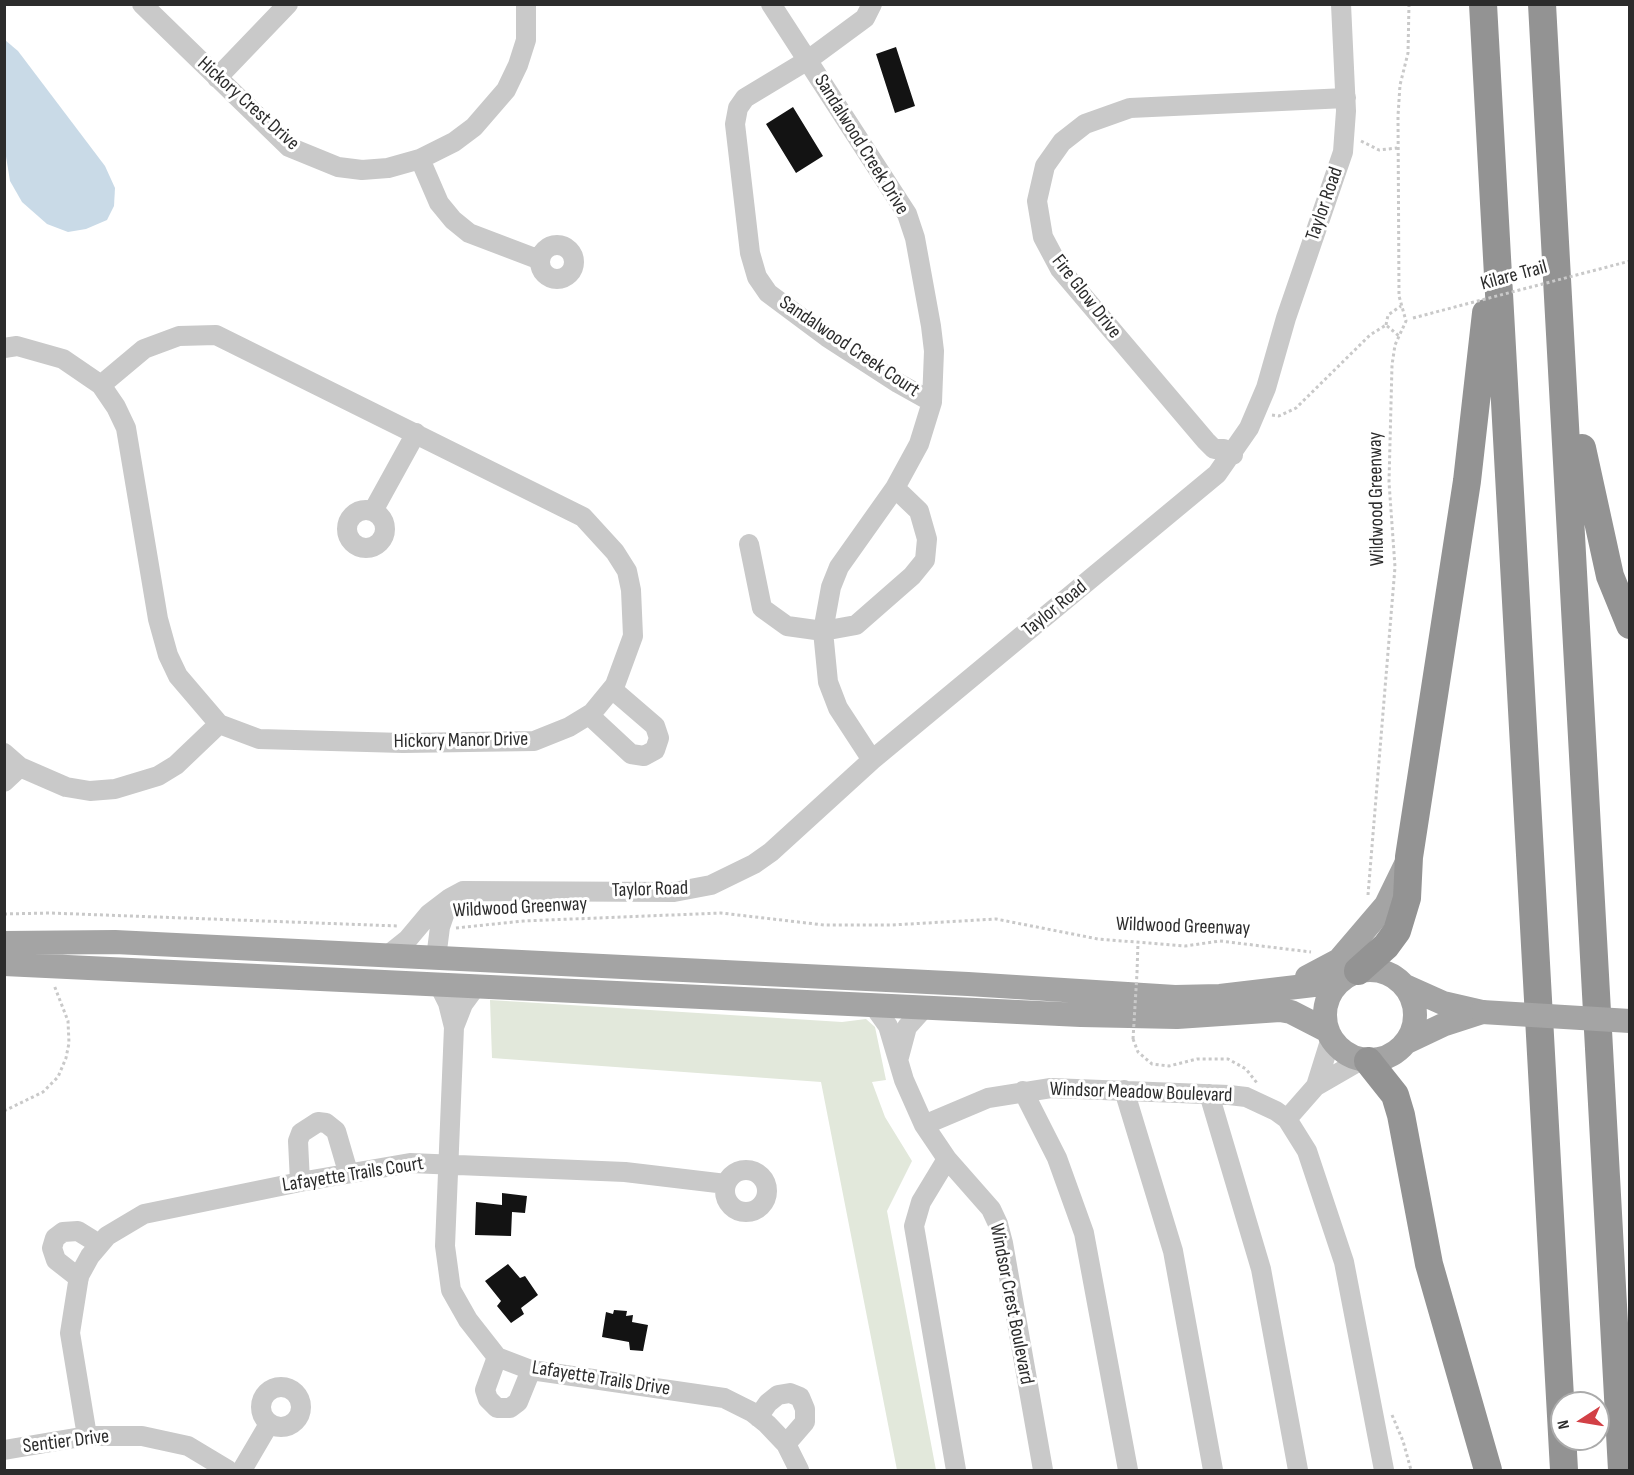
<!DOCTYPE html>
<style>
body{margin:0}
#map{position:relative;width:1634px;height:1475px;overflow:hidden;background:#fff;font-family:"Sofia Sans Condensed",sans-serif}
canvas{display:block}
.frame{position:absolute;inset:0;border:6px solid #2c2c2c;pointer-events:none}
.north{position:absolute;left:1550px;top:1391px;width:60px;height:60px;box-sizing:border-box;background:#fff;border:2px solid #ababab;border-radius:50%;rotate:258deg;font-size:16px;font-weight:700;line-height:24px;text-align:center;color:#2c2c2c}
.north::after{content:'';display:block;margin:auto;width:21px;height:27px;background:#d24046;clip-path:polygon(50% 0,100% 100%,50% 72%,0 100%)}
</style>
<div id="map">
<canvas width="1634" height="1475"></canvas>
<div class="frame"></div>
<div class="north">N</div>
</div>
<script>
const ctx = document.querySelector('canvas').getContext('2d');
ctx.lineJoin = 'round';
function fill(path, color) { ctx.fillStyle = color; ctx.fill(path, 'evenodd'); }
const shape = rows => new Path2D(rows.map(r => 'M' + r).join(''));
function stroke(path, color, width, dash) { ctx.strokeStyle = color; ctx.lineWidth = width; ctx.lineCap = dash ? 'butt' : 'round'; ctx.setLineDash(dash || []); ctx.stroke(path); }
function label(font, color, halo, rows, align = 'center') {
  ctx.font = font + ' "Sofia Sans Condensed",sans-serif'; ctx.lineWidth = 6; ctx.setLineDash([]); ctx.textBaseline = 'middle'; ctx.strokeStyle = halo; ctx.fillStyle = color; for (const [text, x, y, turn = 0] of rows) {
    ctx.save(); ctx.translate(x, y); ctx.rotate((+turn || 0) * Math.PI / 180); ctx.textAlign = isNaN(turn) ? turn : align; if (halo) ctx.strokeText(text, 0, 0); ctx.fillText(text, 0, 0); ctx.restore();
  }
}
fill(shape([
 [490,1000,842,1022,866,1019,875,1027,886,1080,872,1082,885,1117,912,1161,887,1211,936,1470,897,1470,821,1082,492,1058]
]), '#e2e8db');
fill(shape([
 [5,40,18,51,105,166,115,188,114,206,107,220,86,229,68,232,47,224,22,202,10,181,4,144]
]), '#c9dae7');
fill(shape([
 [896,47,915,106,895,113,876,54],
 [793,107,823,156,796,173,766,124],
 [502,1193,527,1196,525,1213,512,1212,511,1236,475,1235,476,1202,502,1205],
 [508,1264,520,1278,525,1276,538,1295,521,1308,524,1314,511,1323,497,1306,501,1301,485,1281],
 [614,1310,627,1311,626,1316,633,1315,632,1322,648,1325,643,1351,630,1350,629,1342,602,1337,606,1312,613,1314]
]), '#131313');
stroke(shape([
 [1361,141,1379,150,1397,148],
 [1386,325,1388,315,1401,306],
 [1272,415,1279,416,1296,408,1370,335,1386,325,1399,336],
 [1368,895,1395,567,1389,482,1392,365,1395,345,1406,321,1399,296,1398,116,1400,85,1408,53,1409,4],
 [4,914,50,913,398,926],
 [456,928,523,921,721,913,824,925,892,925,996,919,1098,939,1185,946,1220,941,1311,952],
 [1137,973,1138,942],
 [1133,1039,1138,1052,1152,1064,1169,1066,1197,1059,1228,1059,1246,1069,1257,1083],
 [4,1111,43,1092,58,1077,66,1058,69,1043,68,1021,54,985],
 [1392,1415,1403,1441,1411,1470]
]), '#c9c9c9', 3, [3, 3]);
stroke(shape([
 [142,4,289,147,338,167,362,170,388,168,420,159,454,142,474,127,506,90,518,65,526,40,526,4],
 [771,4,907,214,915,238,931,326,934,351,932,402,919,444,895,488,839,567,831,587,823,631,828,682,838,708,872,760],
 [872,4,865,18,808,60,745,98,738,108,735,124,750,253,757,277,768,293,827,337,898,383,932,402],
 [217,78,288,4],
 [420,159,439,203,453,220,469,233,540,260],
 '540 262a17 17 0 1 1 34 0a17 17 0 1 1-34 0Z',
 [4,348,17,346,63,359,101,385,116,407,126,428,158,619,168,655,178,676,219,724,259,739,403,743,534,741,569,727,592,713,615,685,633,636,631,590,627,571,615,552,583,517,216,335,179,336,144,349,101,385],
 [1233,455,1224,449,1214,449,1206,441,1060,269,1043,237,1037,201,1045,166,1062,142,1085,124,1130,108,1346,98],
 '347 529a19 19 0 1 1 38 0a19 19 0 1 1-38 0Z',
 [373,511,416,433],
 [749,544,762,608,787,626,823,631,856,625,912,576,925,560,927,539,919,511,895,488],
 [589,715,631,754,644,756,655,750,659,738,655,726,612,689],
 [4,753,20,767,66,787,90,791,115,789,158,776,176,765,219,724],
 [4,782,20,767],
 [388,955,408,939,429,914,450,898,463,891,674,892,711,885,754,864,771,852,872,760,1217,474,1249,428,1266,388,1286,318,1343,152,1346,111,1341,4],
 [436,958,440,927,450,898],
 [438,983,448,1003,454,1027,445,1246,451,1290,468,1320,497,1357,531,1370,724,1398,752,1412,767,1424,786,1444,799,1470],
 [873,1005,888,1026,904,1080,924,1125,947,1159,991,1209,998,1224,1003,1243,1043,1470],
 [454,1027,463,1004,477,985],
 [899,1057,907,1027,925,1007],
 [1316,1086,1331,1038],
 [1124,1090,1173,1251,1213,1470],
 [1023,1091,1057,1158,1084,1233,1128,1470],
 [1209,1094,1261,1269,1298,1470],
 [1287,1119,1316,1086,1361,1060],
 [924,1125,988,1098,1051,1088,1229,1095,1246,1097,1276,1111,1287,1119,1307,1151,1344,1262,1384,1470],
 [947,1159,921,1202,914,1226,956,1470],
 '725 1191a21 21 0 1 1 42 0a21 21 0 1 1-42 0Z',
 [300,1182,298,1141,301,1133,318,1122,326,1123,336,1131,348,1172],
 [79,1278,56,1260,52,1248,55,1238,63,1232,78,1231,99,1244],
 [497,1357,485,1390,488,1399,497,1408,510,1408,518,1402,531,1370],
 '261 1407a20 20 0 1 1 40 0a20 20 0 1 1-40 0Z',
 [758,1417,768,1403,778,1395,790,1393,800,1397,805,1409,805,1422,786,1444],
 [87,1436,70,1333,79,1276,90,1256,107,1236,144,1214,300,1182,410,1163,625,1172,726,1184],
 [4,1450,87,1436,142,1436,188,1446,228,1470],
 [242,1470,269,1424]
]), '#c9c9c9', 20);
stroke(shape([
 [4,943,115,942,968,984,1175,997,1220,996,1322,984,1344,978],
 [4,964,1081,1015,1177,1017,1280,1010,1291,1012,1328,1031],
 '1325 1015a45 45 0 1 1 90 0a45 45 0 1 1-90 0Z',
 [1307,977,1339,960,1386,905,1406,864],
 [1405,986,1443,1003,1482,1012],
 [1407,1042,1445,1024,1482,1012]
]), '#a4a4a4', 24);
stroke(shape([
 [1483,4,1564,1470],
 [1542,4,1622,1470],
 [1582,448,1610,576,1630,625],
 [1358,971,1386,946,1397,931,1407,898,1409,857,1467,481,1486,313],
 [1368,1061,1395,1095,1401,1115,1429,1264,1488,1470]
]), '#939393', 28);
stroke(shape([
 [1413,318,1630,261],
 [1133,1039,1137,973]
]), '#c9c9c9', 3, [3, 3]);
stroke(shape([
 [1482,1012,1630,1021]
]), '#a4a4a4', 24);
label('20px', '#2c2c2c', '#fff', [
 ["Hickory Crest Drive",248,104,42],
 ["Sandalwood Creek Drive",861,145,58],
 ["Taylor Road",1325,204,-71],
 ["Kilare Trail",1514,276,-15],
 ["Fire Glow Drive",1086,297,52],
 ["Sandalwood Creek Court",849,347,34],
 ["Wildwood Greenway",1377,499,-91],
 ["Taylor Road",1055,609,-39],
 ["Hickory Manor Drive",461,741,-1],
 ["Taylor Road",650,890,-2],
 ["Wildwood Greenway",520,908,-3],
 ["Wildwood Greenway",1183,927,2],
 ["Windsor Meadow Boulevard",1141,1093,2],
 ["Lafayette Trails Court",353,1175,-9],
 ["Windsor Crest Boulevard",1011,1304,79],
 ["Lafayette Trails Drive",601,1379,9],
 ["Sentier Drive",66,1442,-7]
]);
</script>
